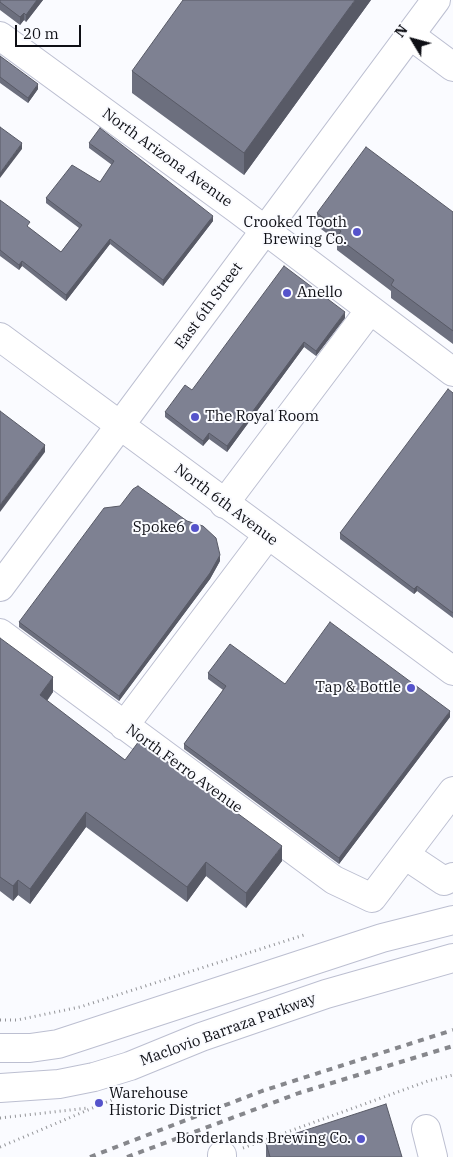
<!DOCTYPE html>
<style>
body{margin:0}
#map{position:relative;width:453px;height:1157px;overflow:hidden;background:#fafbff;font-family:"IBM Plex Serif",serif}
canvas{display:block}
.north{position:absolute;left:388px;top:15px;width:50px;height:50px;-webkit-text-stroke:4px #fafbff;paint-order:stroke;rotate:307deg;font-size:14px;font-weight:700;line-height:20px;text-align:center;color:#0e0f15}
.north::after{content:'';display:block;margin:auto;width:18px;height:22px;background:#0e0f15;clip-path:polygon(50% 0,100% 100%,50% 72%,0 100%)}
.scale{position:absolute;left:15px;top:25px;width:66px;height:22px;box-sizing:border-box;border:2px solid #0e0f15;border-top:0;padding-left:6px;font-size:15px;line-height:18px;white-space:nowrap;color:#0e0f15;-webkit-text-stroke:4px #fafbff;paint-order:stroke}
</style>
<div id="map">
<canvas width="453" height="1157"></canvas>
<div class="north">N</div>
<div class="scale">20 m</div>
</div>
<script>
const ctx = document.querySelector('canvas').getContext('2d');
ctx.lineJoin = 'round';
const shape = rows => new Path2D(rows.map(r => 'M' + r).join(''));
function stroke(path, color, width, dash) { ctx.strokeStyle = color; ctx.lineWidth = width; ctx.lineCap = dash ? 'butt' : 'round'; ctx.setLineDash(dash || []); ctx.stroke(path); }
function fill(path, color) { ctx.fillStyle = color; ctx.fill(path, 'evenodd'); }
function label(font, color, halo, rows, align = 'center') {
  ctx.font = font + ' "IBM Plex Serif",serif'; ctx.lineWidth = 4; ctx.setLineDash([]); ctx.textBaseline = 'middle'; ctx.strokeStyle = halo; ctx.fillStyle = color; for (const [text, x, y, turn = 0] of rows) {
    ctx.save(); ctx.translate(x, y); ctx.rotate((+turn || 0) * Math.PI / 180); ctx.textAlign = isNaN(turn) ? turn : align; if (halo) ctx.strokeText(text, 0, 0); ctx.fillText(text, 0, 0); ctx.restore();
  }
}
const minor = shape([
 [410,35,453,67],
 [0,36,237,209,453,372],
 [0,337,121,426],
 [224,504,370,310],
 [0,633,334,880,372,898,453,791],
 [124,726,267,536],
 [405,855,444,881,453,877],
 [426,1129,433,1157],
 [222,1155,222,1157]
]);
const major = shape([
 [121,426,453,671],
 [0,587,436,0],
 [0,1048,30,1048,58,1044,382,938,453,920],
 [0,1088,59,1084,94,1077,130,1066,201,1037,326,994,453,958]
]);
stroke(minor, '#bcbfd1', 30);
stroke(major, '#bcbfd1', 30);
stroke(shape([
 [0,1020,17,1020,80,1007,304,935],
 [0,1118,88,1108],
 [0,1147,114,1099],
 [243,1148,428,1081,453,1075]
]), '#939498', 3, [1, 4]);
stroke(minor, '#fff', 28);
stroke(major, '#fff', 28);
stroke(shape([
 [90,1157,262,1091,453,1030],
 [127,1157,299,1093,453,1046]
]), '#86878c', 4, [6, 6]);
fill(shape([
 [0,0,43,0,26,22,24,20,20,25,0,10],
 [371,0,244,175,132,93,132,71],
 [0,56,38,89,28,103,0,83],
 [89,143,213,221,163,286,110,244,66,301,22,266,19,270,0,256,0,200,29,228,61,252,79,228,46,203,46,198,100,182,112,165,89,148],
 [453,212,453,344,391,298,391,291,337,250,337,241,317,226,317,213],
 [345,318,316,356,304,347,227,452,209,439,203,446,165,417,165,412],
 [453,393,453,618,417,591,414,594,340,539,340,533],
 [220,561,210,579,119,701,19,627,19,622],
 [0,638,53,692,47,701,125,760,282,861,246,908,206,876,187,902,86,827,30,904,18,895,13,901,0,891],
 [208,673,285,684,450,717,339,864,184,749,184,744,223,690,208,679],
 [266,1143,402,1157,266,1157]
]), '#6c6f7e');
fill(shape([
 [37,0,43,0,26,22,26,15],
 [355,0,371,0,244,175,244,153],
 [24,13,24,20,20,25,20,17],
 [38,84,38,89,28,103,28,98],
 [22,143,22,149,0,178,0,173],
 [213,216,213,221,163,286,163,280],
 [110,239,110,244,66,301,66,295],
 [22,261,22,266,19,270,19,265],
 [345,312,345,318,316,356,316,351],
 [304,342,304,347,227,452,227,446],
 [209,433,209,439,203,446,203,441],
 [45,445,45,452,0,512,0,505],
 [220,555,220,561,210,579,119,701,119,696],
 [417,586,417,591,414,594,414,589],
 [53,677,53,692,40,710,40,695],
 [450,711,450,717,339,864,339,858],
 [86,812,86,827,30,904,30,889],
 [282,846,282,861,246,908,246,893],
 [206,862,206,876,187,902,187,887],
 [18,880,18,895,13,901,13,886]
]), '#585a66');
const building = shape([
 [0,0,37,0,26,15,24,13,20,17,0,2,0,0],
 [183,0,355,0,244,153,132,71,183,0],
 [0,56,38,84,28,98,0,77,0,56],
 [0,127,22,143,0,173,0,127],
 [100,128,213,216,163,280,110,239,66,295,22,261,19,265,0,250,0,200,30,222,27,226,61,252,82,225,46,198,72,165,100,182,114,161,89,143,100,128],
 [366,147,453,212,453,331,391,285,394,280,337,237,341,231,317,213,366,147],
 [284,266,345,312,316,351,304,342,227,446,209,433,203,441,165,412,185,385,192,390,284,266],
 [448,389,453,393,453,613,417,586,414,589,340,533,448,389],
 [0,411,45,445,0,505,0,411],
 [138,486,187,521,203,526,216,538,220,555,210,573,119,696,19,622,104,508,120,506,133,489,138,486],
 [330,622,450,711,339,858,184,744,226,686,208,673,230,644,285,684,330,622],
 [0,638,53,677,40,695,125,760,139,741,282,846,246,893,206,862,187,887,86,812,30,889,18,880,13,886,0,877,0,638],
 [386,1104,402,1157,270,1157,266,1143,386,1104]
]);
fill(building, '#7e8192');
stroke(building, '#585a66', 1);
for (const [x, y, r, color] of [
 [357,232,5,"#5553cb"],
 [287,293,5,"#5553cb"],
 [195,417,5,"#5553cb"],
 [195,528,5,"#5553cb"],
 [411,688,5,"#5553cb"],
 [99,1103,5,"#5553cb"],
 [361,1139,5,"#5553cb"]
]) { const dot = new Path2D(); dot.arc(x, y, r, 0, 2 * Math.PI); ctx.fillStyle = color; ctx.fill(dot); stroke(dot, '#fafbff', 2); }
label('15px', '#0e0f15', '#fafbff', [
 ["North Arizona Avenue",167,158,36],
 ["East 6th Street",209,306,-54],
 ["North 6th Avenue",226,505,37],
 ["North Ferro Avenue",184,769,36],
 ["Maclovio Barraza Parkway",228,1030,-20]
]);
label('15px', '#0e0f15', '#fafbff', [
 ["Crooked Tooth",347,223],
 ["Brewing Co.",347,240],
 ["Anello",297,293,"left"],
 ["The Royal Room",205,417,"left"],
 ["Spoke6",185,528],
 ["Tap & Bottle",401,688],
 ["Warehouse",109,1094,"left"],
 ["Historic District",109,1111,"left"],
 ["Borderlands Brewing Co.",351,1139]
], 'right');
</script>
